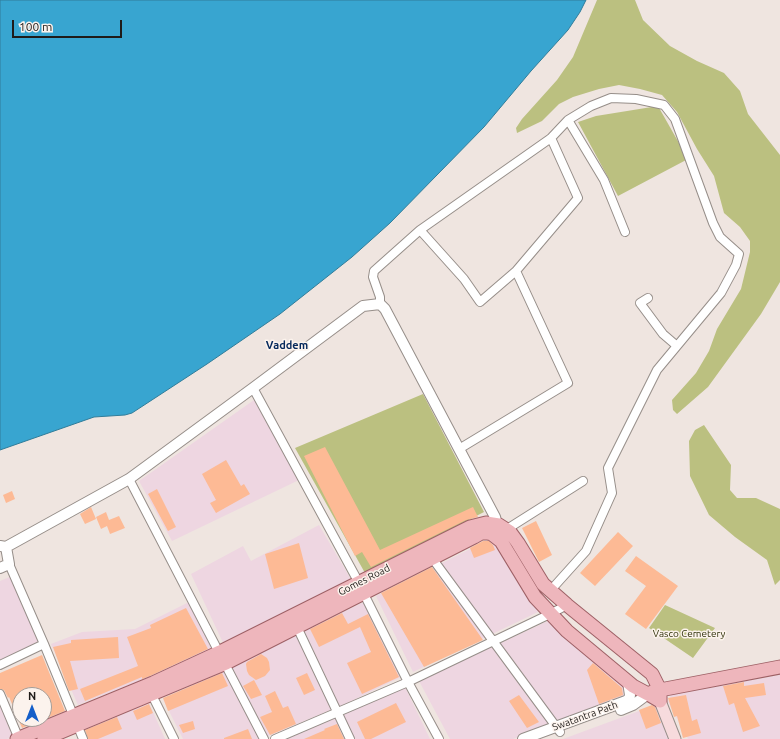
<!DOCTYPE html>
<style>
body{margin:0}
#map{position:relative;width:780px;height:739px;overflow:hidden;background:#efe5e0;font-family:Ubuntu,sans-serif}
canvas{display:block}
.north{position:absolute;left:12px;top:687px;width:40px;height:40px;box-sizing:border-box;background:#fcf3ed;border:1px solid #a49d98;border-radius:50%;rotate:0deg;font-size:11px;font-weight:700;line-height:16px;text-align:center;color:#1f1b19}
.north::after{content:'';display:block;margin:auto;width:14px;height:18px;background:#145ec9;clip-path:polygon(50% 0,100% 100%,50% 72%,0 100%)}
.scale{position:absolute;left:12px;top:20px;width:110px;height:18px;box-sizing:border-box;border:2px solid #1f1b19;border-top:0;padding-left:5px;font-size:12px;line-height:14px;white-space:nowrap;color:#1f1b19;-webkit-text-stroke:3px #fcf3ed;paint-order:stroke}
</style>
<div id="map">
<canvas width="780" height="739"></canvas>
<div class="north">N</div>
<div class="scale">100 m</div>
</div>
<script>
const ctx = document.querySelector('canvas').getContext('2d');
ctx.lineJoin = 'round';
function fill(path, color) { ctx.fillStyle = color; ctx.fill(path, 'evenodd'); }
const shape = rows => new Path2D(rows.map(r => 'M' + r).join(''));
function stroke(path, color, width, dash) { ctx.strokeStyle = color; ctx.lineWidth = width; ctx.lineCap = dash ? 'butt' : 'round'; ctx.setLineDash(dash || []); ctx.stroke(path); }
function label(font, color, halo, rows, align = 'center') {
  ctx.font = font + ' Ubuntu,sans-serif'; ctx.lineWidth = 3; ctx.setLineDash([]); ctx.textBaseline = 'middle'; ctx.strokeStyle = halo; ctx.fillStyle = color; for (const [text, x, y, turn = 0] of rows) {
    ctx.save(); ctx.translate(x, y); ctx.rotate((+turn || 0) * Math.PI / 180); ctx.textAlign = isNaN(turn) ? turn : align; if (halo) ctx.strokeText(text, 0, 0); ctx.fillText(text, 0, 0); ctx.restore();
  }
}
fill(shape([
 [254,400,299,480,172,541,139,481],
 [319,525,352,581,225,647,191,574,243,546,251,561],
 [496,536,538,612,413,672,376,596],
 [12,576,40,644,0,660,0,581],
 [189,602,215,651,78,705,51,644,82,632,135,629],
 [364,602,401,677,345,704,261,739,183,739,163,699],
 [548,621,625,687,626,699,513,739,450,739,419,681],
 [780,675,780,739,688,739,668,702,671,695],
 [405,687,430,739,287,739],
 [0,702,14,736,7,739,0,739],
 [149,703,165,739,91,739,87,729],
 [658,704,673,739,563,739]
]), '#eed6e1');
fill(shape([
 [597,0,635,0,643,20,670,46,697,61,724,73,740,91,748,114,780,155,780,282,761,314,708,387,677,414,673,410,672,400,696,373,709,351,717,329,741,289,750,252,750,241,740,227,724,213,714,176,697,149,677,112,662,95,640,89,619,85,599,89,573,97,559,104,542,121,517,133,516,128,522,119,557,80,573,57],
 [658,106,688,159,618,196,578,122,596,116],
 [423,394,484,512,365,573,295,448],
 [704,425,731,465,730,490,737,498,756,498,780,509,780,580,775,585,767,560,735,537,709,515,690,476,689,441,695,430],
 [665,605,715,628,693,658,649,628]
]), '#bbc080');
const water = shape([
 [0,0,586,0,580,12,568,30,531,71,484,127,390,223,352,257,280,314,207,364,132,413,125,415,94,417,0,450,0,0]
]);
fill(water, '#38a5d0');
stroke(water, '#307c99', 1);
fill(shape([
 [325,447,380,550,473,507,478,517,466,520,371,567,362,552,355,556,304,456],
 [226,460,241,486,244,484,250,494,216,513,210,503,216,500,202,474],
 [157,489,176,527,168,531,148,494],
 [12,491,15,499,6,503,3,495],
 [91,507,96,519,85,524,80,514],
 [106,512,109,520,119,516,125,528,110,534,107,526,101,529,96,517],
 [536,521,552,555,539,562,522,528],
 [618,532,633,546,595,586,580,573],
 [483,541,489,541,493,545,495,550,474,558,470,548],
 [299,543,308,578,274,589,265,554],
 [636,556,678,586,646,629,625,614,646,586,625,571],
 [432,567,483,640,424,667,381,593],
 [186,608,208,649,150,676,142,679,142,677,85,701,80,689,138,666,127,637,151,628,150,625],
 [342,613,348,624,368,614,399,677,362,694,347,663,371,652,360,627,319,647,310,629],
 [118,637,119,658,70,661,78,689,69,691,53,647,71,643,71,640],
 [261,654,267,658,269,662,270,670,265,676,256,680,249,675,247,671,246,664,247,662],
 [42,655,65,711,22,728,9,697,8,698,4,690,0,689,0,673],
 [20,695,44,695,44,719,20,719],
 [593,663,622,688,623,695,599,704,587,670],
 [222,673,228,686,168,711,163,698],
 [307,673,315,690,304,695,296,678],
 [254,680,262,695,251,699,243,686],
 [744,682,744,686,764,683,766,695,745,698,760,726,743,732,734,703,729,705,723,686],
 [275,691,283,708,288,706,296,724,270,735,260,717,272,712,265,696],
 [519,695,539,722,527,728,509,701],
 [686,695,692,721,697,719,701,733,683,738,677,716,674,717,668,698],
 [396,703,406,722,371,739,365,739,357,722],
 [149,704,153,713,137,720,133,711],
 [652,705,655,707,661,723,646,729,639,710],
 [117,717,122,729,98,739,88,739,85,730],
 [193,721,195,729,183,733,179,725],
 [337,724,344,739,304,739,325,730,324,729],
 [248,729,252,739,224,739,224,738]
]), '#fdba95');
const minor = shape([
 [568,120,604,180,625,232],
 [420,230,464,279,480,302,516,271],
 [648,298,640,303,663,334,677,346],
 [380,304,380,297,373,277,374,271,420,230,551,138,568,120,591,106,611,98,636,99,664,105,675,119,713,223,720,237,739,254,736,265,721,293,657,370,608,468,612,493,586,551,550,591],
 [253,388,359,583,363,592,408,682,439,739],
 [459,449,568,383,516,271,578,198,551,138],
 [129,479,264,739],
 [504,531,583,481],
 [432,558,560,732],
 [9,564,44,644,83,739],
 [297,627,350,739],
 [0,665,44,644],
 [150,691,174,739],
 [0,694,19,739],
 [275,739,408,682,550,614,567,605]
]);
const tertiary = shape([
 [0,546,6,547,129,479,253,388,363,306,380,304,385,309,495,517,497,524,496,531],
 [0,568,9,564,6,547],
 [621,710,633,705,648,694],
 [523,739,626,701,629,699,630,695,628,682]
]);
const secondary = shape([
 [660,701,675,739]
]);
const primary = shape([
 [652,692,660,690,780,667],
 [17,739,153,683,220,652,470,527,486,523,499,525,510,532,518,543,543,584,567,605,652,674,660,690,660,701],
 [44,739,226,663,474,537,481,533,487,533,492,534,501,541,535,597,567,631,633,686,648,694,660,701]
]);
stroke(minor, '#968e89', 10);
stroke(tertiary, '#968e89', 12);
stroke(secondary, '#968e89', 13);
stroke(primary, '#9e6166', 15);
stroke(minor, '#fff', 8);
stroke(tertiary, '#fff', 10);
stroke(secondary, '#f7dbdd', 11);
stroke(primary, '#eeb6bc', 13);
label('10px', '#1f1b19', '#fcf3ed', [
 ["Gomes Road",364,580,-27],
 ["Swatantra Path",585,716,-20]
]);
label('10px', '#2f3109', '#fcf3ed', [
 ["Vasco Cemetery",689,634]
]);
label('bold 11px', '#06295c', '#fcf3ed', [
 ["Vaddem",287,345]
]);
</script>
